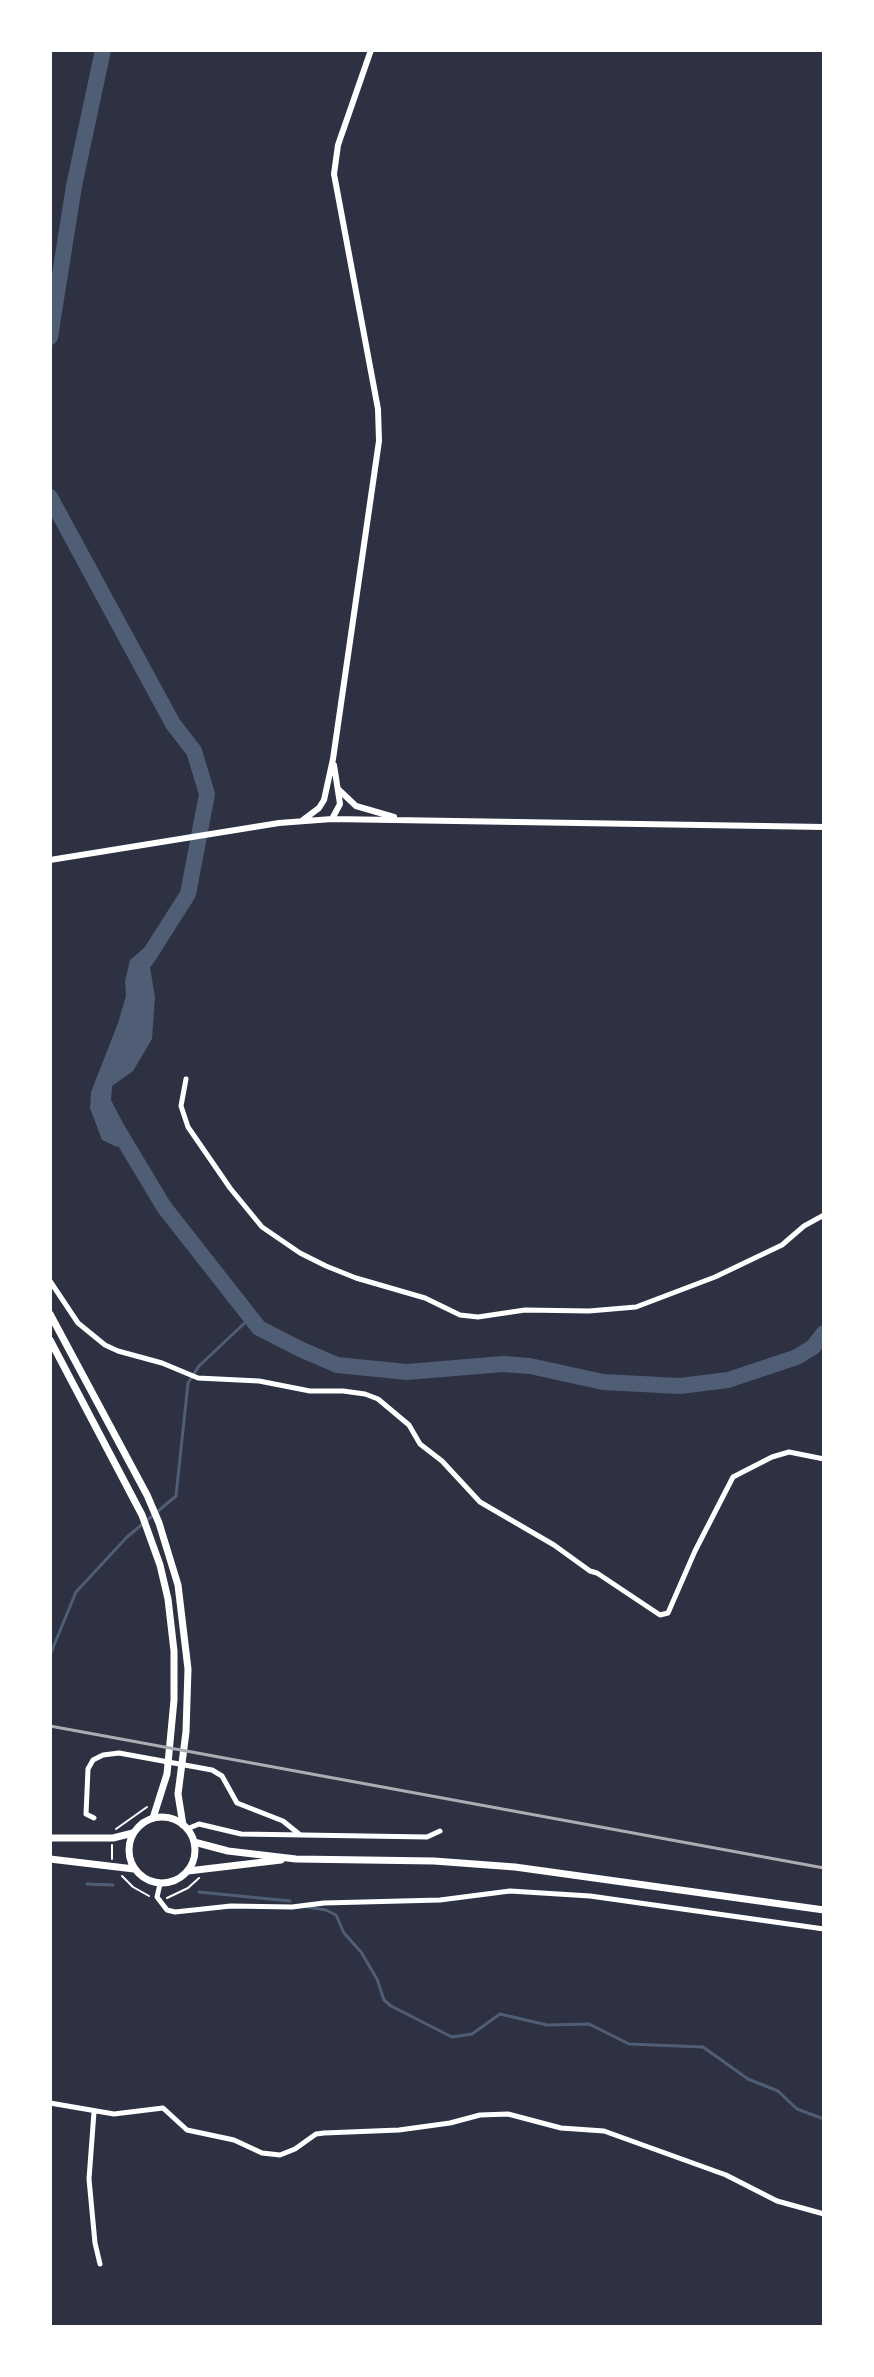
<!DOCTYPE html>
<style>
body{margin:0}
#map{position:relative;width:874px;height:2377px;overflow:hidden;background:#2d3142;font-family:Karla,sans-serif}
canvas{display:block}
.frame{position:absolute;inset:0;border:52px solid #fff;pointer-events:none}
</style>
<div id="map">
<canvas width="874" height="2377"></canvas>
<div class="frame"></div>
</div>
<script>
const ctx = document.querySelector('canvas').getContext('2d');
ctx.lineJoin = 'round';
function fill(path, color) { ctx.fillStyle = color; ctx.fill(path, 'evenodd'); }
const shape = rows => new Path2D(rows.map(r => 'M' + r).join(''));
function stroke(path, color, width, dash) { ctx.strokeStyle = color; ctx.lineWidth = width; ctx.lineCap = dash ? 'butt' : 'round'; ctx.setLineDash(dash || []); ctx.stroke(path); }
fill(shape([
 [151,942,159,948,150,967,155,997,152,1039,133,1071,112,1086,111,1100,129,1135,117,1147,102,1140,90,1108,91,1092,118,1023,126,996,125,981,130,960]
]), '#4f5d75');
stroke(shape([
 [50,1655,76,1592,127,1537,176,1496,188,1383,199,1366,251,1317],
 [87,1884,113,1885],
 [199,1892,290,1901],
 [307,1907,326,1910,336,1915,344,1933,361,1952,377,1979,384,2000,391,2006,452,2037,472,2034,500,2014,547,2025,589,2024,629,2044,703,2047,748,2079,778,2091,797,2109,824,2119]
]), '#4f5d75', 3);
stroke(shape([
 [50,337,74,186,103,50],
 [50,497,173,724,194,751,207,794,188,894,146,960],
 [113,1122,164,1207,259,1328,300,1349,337,1365,407,1372,503,1364,530,1366,603,1382,680,1386,728,1380,797,1357,813,1347,824,1333]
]), '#4f5d75', 16);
stroke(shape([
 [116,1829,147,1807],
 [112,1859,112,1845],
 [122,1876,133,1887,149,1896],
 [167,1898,188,1888,199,1878]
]), '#fff', 2);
stroke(shape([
 [186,1079,181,1106,188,1127,230,1188,262,1227,300,1253,326,1266,356,1278,425,1298,460,1315,478,1317,525,1310,589,1311,636,1307,715,1277,782,1245,804,1226,824,1215],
 [50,1281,78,1323,105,1345,118,1351,162,1363,198,1378,259,1381,310,1391,343,1391,365,1394,378,1399,409,1425,420,1444,442,1461,480,1502,554,1545,590,1571,597,1573,660,1615,668,1613,695,1551,733,1477,772,1457,789,1452,824,1459],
 [94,1818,86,1814,88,1769,93,1760,103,1755,119,1753,212,1770,222,1776,237,1803,283,1821,299,1834],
 [187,1829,199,1824,241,1834,427,1837,440,1831],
 [160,1884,157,1897,167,1910,175,1912,231,1906,292,1907,324,1903,440,1900,510,1891,590,1896,824,1929],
 [50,2103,114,2114,163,2108,187,2130,234,2140,262,2153,280,2155,295,2149,316,2134,324,2133,399,2130,450,2123,480,2115,508,2114,561,2128,604,2131,726,2175,777,2201,824,2214],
 [94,2112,89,2179,95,2243,100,2264]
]), '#fff', 5);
stroke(shape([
 [338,789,356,806,394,817],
 [332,819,340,804,334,765],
 [303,820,319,808,324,800,333,759,379,441,378,409,334,174,338,145,371,50],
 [50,860,279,823,332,819,824,827]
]), '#fff', 6);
stroke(shape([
 [50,1314,147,1495,159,1523,178,1585,188,1669,186,1732,178,1794,183,1825],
 [50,1340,142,1515,160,1565,168,1599,174,1651,174,1700,167,1774,153,1818],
 '129 1850a33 33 0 1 1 66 0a33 33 0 1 1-66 0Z',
 [50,1838,113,1838,133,1833],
 [194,1842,228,1851,296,1859,434,1861,515,1867,824,1910],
 [50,1859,134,1869],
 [188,1871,281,1860]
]), '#fff', 7);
stroke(shape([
 [50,1726,824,1868]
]), '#abadb3', 3);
</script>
